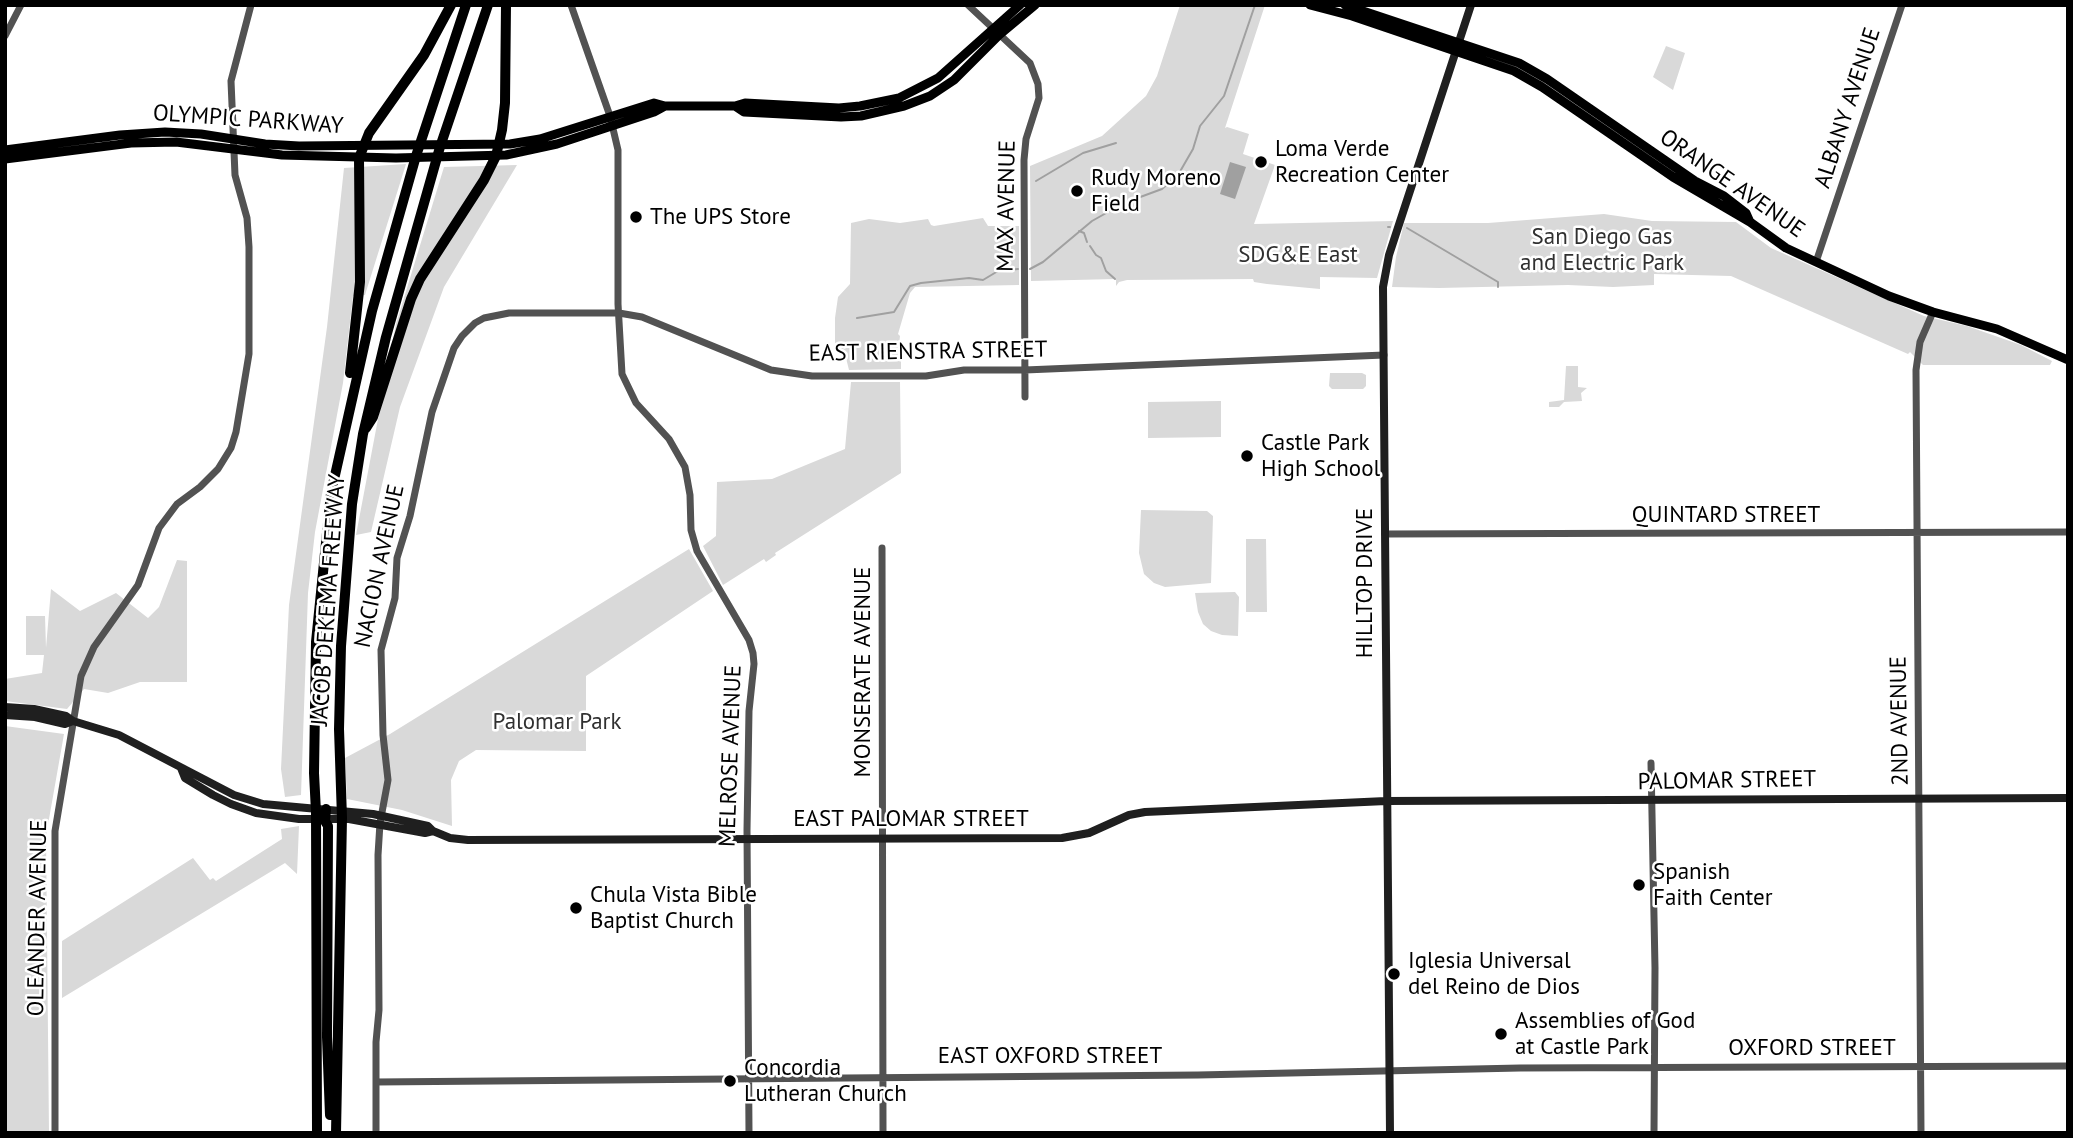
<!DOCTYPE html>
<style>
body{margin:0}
#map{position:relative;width:2073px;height:1138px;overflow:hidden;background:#fff;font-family:"PT Sans",sans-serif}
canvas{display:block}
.frame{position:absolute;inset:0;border:7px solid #000;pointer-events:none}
</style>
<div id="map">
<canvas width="2073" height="1138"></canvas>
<div class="frame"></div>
</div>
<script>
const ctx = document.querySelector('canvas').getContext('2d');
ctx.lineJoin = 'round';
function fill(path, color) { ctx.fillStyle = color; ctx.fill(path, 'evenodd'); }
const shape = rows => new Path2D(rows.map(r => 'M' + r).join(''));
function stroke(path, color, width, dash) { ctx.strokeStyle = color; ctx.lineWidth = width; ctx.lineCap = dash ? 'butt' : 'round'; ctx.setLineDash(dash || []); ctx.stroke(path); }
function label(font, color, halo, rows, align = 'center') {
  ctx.font = font + ' "PT Sans",sans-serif'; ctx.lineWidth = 5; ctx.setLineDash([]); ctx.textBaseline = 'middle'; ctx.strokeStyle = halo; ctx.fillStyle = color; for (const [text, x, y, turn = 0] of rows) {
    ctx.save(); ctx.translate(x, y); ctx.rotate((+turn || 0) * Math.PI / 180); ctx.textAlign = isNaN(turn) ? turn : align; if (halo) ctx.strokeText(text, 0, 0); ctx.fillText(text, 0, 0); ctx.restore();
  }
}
fill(shape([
 [1180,5,1265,5,1225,128,1227,127,1249,134,1243,154,1275,165,1254,224,1393,221,1377,278,1320,277,1320,289,1267,284,1254,282,1253,279,1127,280,1119,282,1116,286,1116,279,1031,281,1030,166,1102,136,1146,96,1157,76],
 [1666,46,1685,53,1673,90,1653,77],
 [406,164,365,295,353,296,343,383,315,532,308,593,301,795,285,797,281,769,289,605,327,327,344,168],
 [517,165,444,287,400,407,371,532,356,535,396,324,444,167],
 [1604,214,1652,221,1736,222,1771,248,1924,316,1967,326,2021,345,2052,361,2050,365,1923,365,1910,352,1908,354,1731,276,1654,274,1654,285,1613,287,1568,285,1439,288,1392,287,1396,257,1404,223,1488,223],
 [983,218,988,226,1019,226,1019,285,915,287,910,293,898,334,900,336,899,345,904,354,901,359,901,369,849,370,844,350,835,347,835,318,838,297,850,284,851,223,869,219,900,223,928,219,931,225,934,226],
 [1566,366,1578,366,1578,387,1587,388,1581,393,1582,401,1564,402,1559,407,1549,407,1549,402,1564,400],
 [1330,373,1362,373,1366,375,1366,386,1363,389,1332,389,1329,386],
 [851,382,900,382,901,473,775,553,776,555,766,562,764,559,723,585,703,546,716,536,717,482,772,479,845,449],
 [1221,401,1221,437,1148,438,1148,402],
 [1141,510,1207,511,1213,516,1211,583,1165,587,1154,583,1144,574,1139,553],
 [1246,539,1266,539,1267,612,1246,612],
 [689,549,713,591,586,676,586,751,476,750,459,761,451,780,452,826,402,810,347,799,345,758,390,734],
 [177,560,187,561,187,682,140,682,108,693,84,689,67,709,5,701,5,679,42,673,44,655,26,655,26,616,45,616,46,648,51,589,80,611,116,593,148,618,159,607],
 [1235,592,1239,597,1238,636,1222,635,1211,631,1203,624,1198,612,1195,593],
 [5,726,64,734,46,836,49,1133,5,1133],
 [299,826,297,874,285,863,62,998,62,941,193,858,210,880,213,878,216,881,282,839,281,829]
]), '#d9d9d9');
fill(shape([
 [1230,162,1246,167,1235,199,1220,194]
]), '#a0a0a0');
stroke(shape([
 [1036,181,1083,153,1116,143],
 [1388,227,1390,227],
 [1407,228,1498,282,1498,287],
 [1079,231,1084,233,1087,242],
 [1090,246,1096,255,1101,258,1106,271,1115,279],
 [1030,269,1043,262,1092,221,1124,203,1162,189,1178,175,1193,149,1200,126,1224,96,1255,5],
 [857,318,894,312,910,286,921,283,969,278,983,280,998,271,1018,269]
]), '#a0a0a0', 2);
stroke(shape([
 [571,5,610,116,618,150,618,304,622,374,636,403,669,439,685,467,690,495,691,530,697,551,749,640,753,653,754,664,749,711,747,830,749,1133],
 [968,5,1030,63,1038,84,1039,98,1026,139,1024,160,1025,397],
 [5,36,21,5],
 [1816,262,1902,5],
 [1385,534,2068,532],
 [882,548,883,1133],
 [1651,763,1655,968,1654,1133],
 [376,1082,1198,1075,1520,1068,2068,1066],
 [55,1133,55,831,81,676,94,647,138,585,159,528,177,504,200,487,218,469,231,448,236,432,249,354,249,247,247,218,235,175,231,81,251,5],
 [376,1133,376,1042,379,1010,378,855,380,823,388,780,383,735,381,650,395,598,397,558,410,516,432,412,454,348,462,336,475,323,484,318,509,313,619,313,642,317,771,370,812,376,926,376,964,370,1025,370,1384,355],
 [1921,1133,1916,370,1920,342,1933,312]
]), '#525252', 7);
stroke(shape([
 [5,707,34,709,66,716,73,721,119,735,234,795,263,804,373,814,428,826,433,831,450,838,468,840,1062,838,1089,833,1129,815,1145,812,1386,801,2068,798],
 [5,715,35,717,65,724,73,721],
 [181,768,185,778,213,795,231,804,256,813,299,819,349,819,425,833,433,831],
 [1390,1133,1383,287,1389,255,1471,5]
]), '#1f1f1f', 8);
stroke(shape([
 [1310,5,1352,16,1514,71,1542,87,1673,177,1750,222],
 [1345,5,1519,63,1547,79,1695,181,1724,196,1746,213,1750,222,1786,248,1889,296,1933,312,1997,329,2068,360],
 [735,106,744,112,841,117,861,116,904,106,930,96,954,80,999,35,1035,5],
 [5,150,120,135,165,132,201,134,265,144,299,146,510,144,540,139,654,103,665,106,735,106,745,103,839,108,860,106,899,98,938,78,1020,5],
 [5,159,131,143,176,142,282,155,396,158,506,155,557,144,654,112,665,106]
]), '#000', 9);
stroke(shape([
 [350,373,360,282,359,158,369,133,424,55,451,5],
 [366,428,373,417,411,299,420,279,484,180,496,156,502,130,505,103,506,5],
 [326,809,325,821,328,826,327,1037,330,1115],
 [317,1133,316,812,314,773,316,642,331,493,372,311,416,156,466,5],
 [336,1133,342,818,339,729,341,646,352,504,363,434,386,337,440,147,488,5]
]), '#000', 10);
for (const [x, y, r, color] of [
 [1261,162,7,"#000"],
 [1077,191,7,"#000"],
 [636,217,7,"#000"],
 [1247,456,7,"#000"],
 [1639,885,7,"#000"],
 [576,908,7,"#000"],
 [1394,974,7,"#000"],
 [1501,1034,7,"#000"],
 [730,1081,7,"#000"]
]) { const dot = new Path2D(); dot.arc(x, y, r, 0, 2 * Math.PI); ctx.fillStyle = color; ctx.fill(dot); stroke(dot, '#fff', 2.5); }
label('23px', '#000', '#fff', [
 ["ALBANY AVENUE",1848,108,-72],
 ["OLYMPIC PARKWAY",248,120,4],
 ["ORANGE AVENUE",1732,184,35],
 ["MAX AVENUE",1007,206,-89],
 ["EAST RIENSTRA STREET",928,352,-1],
 ["QUINTARD STREET",1726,515],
 ["NACION AVENUE",380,566,-78],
 ["HILLTOP DRIVE",1365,583,-90],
 ["JACOB DEKEMA FREEWAY",329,600,-86],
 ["MONSERATE AVENUE",863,672,-90],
 ["2ND AVENUE",1900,721,-91],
 ["MELROSE AVENUE",731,756,-88],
 ["PALOMAR STREET",1727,781,-1],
 ["EAST PALOMAR STREET",911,819],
 ["OLEANDER AVENUE",38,918,-89],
 ["OXFORD STREET",1812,1048],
 ["EAST OXFORD STREET",1050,1056]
]);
label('23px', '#000', '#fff', [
 ["Loma Verde",1275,149],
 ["Recreation Center",1275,175],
 ["Rudy Moreno",1091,178],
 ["Field",1091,204],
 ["The UPS Store",650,217],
 ["Castle Park",1261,443],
 ["High School",1261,469],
 ["Spanish",1653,872],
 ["Faith Center",1653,898],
 ["Chula Vista Bible",590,895],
 ["Baptist Church",590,921],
 ["Iglesia Universal",1408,961],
 ["del Reino de Dios",1408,987],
 ["Assemblies of God",1515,1021],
 ["at Castle Park",1515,1047],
 ["Concordia",744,1068],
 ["Lutheran Church",744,1094]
], 'left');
label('23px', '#303030', '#fff', [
 ["San Diego Gas",1602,237],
 ["and Electric Park",1602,263],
 ["SDG&E East",1298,255],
 ["Palomar Park",557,722]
]);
</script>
